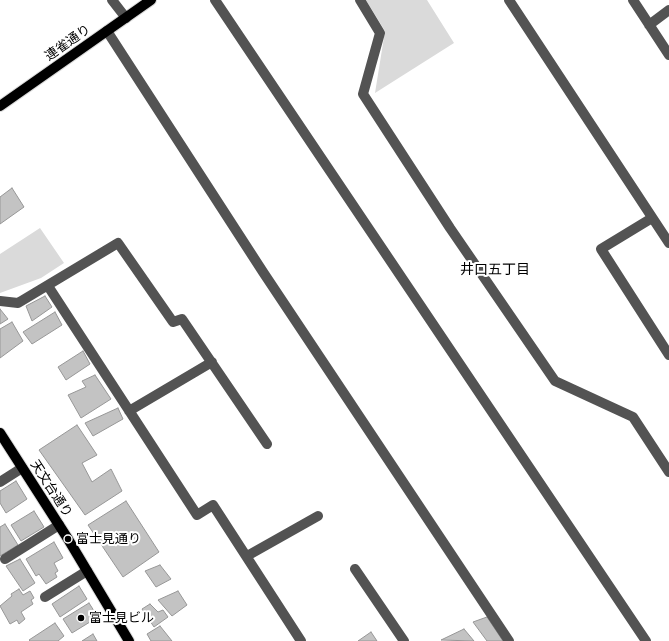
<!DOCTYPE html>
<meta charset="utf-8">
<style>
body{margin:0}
canvas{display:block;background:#fff}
</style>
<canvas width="669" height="641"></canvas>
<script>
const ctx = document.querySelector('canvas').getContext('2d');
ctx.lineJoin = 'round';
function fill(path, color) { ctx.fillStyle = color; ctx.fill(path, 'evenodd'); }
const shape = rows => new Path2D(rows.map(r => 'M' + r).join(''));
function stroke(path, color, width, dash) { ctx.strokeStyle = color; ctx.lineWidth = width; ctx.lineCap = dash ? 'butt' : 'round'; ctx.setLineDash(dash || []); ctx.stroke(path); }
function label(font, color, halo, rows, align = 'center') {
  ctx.font = font + ' "Open Sans","Noto Sans JP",sans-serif'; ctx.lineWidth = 4; ctx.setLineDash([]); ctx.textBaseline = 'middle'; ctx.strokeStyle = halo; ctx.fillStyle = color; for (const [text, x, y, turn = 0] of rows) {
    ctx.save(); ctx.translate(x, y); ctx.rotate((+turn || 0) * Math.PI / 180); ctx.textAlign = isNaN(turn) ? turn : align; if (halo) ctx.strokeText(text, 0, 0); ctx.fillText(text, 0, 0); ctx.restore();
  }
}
fill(shape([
 [366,0,427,0,454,43,375,93,385,31],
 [40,228,64,263,41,278,0,293,0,254]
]), '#dadada');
const building = shape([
 [12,188,24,207,0,224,0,197,12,188],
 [45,296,52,307,32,321,26,306,45,296],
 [0,309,8,319,0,324,0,309],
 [55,312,62,325,32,344,23,332,55,312],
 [12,322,23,341,0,358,0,329,12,322],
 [83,351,90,364,66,380,58,367,83,351],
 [95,375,111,399,81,418,68,395,86,387,82,381,95,375],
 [118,408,123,419,93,436,85,423,118,408],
 [77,425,97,455,82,463,92,482,111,469,122,491,85,515,39,450,77,425],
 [16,481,27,499,6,513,0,503,0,491,16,481],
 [126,501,159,552,123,577,88,525,126,501],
 [34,511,44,527,21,541,11,525,34,511],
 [5,524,18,545,0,556,0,527,5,524],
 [54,542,63,558,54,563,58,571,55,573,57,577,46,584,39,574,36,576,26,559,54,542],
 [20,559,35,583,23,591,6,566,20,559],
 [160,565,171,579,156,587,145,571,160,565],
 [79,586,87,599,60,617,52,604,79,586],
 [19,589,23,595,30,591,34,598,31,600,33,604,21,612,25,619,19,624,17,620,10,624,0,606,12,596,11,594,19,589],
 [178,591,187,605,172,616,158,600,178,591],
 [89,603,98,617,72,633,63,619,89,603],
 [150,604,158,612,163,610,168,617,154,627,142,609,150,604],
 [487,617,503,641,487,641,473,622,487,617],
 [55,623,64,636,58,641,30,641,29,640,55,623],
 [160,626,172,641,151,641,147,634,160,626],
 [464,629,474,641,441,640,464,629],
 [371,632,377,641,358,641,371,632],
 [93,634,97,641,82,641,93,634]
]);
fill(building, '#c3c3c3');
stroke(building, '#979797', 1);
const major = shape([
 [0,106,151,0],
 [0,433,68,539,129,641]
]);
stroke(major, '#dbdbdb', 12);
stroke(shape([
 [112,0,126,18],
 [215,0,646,641],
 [360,0,380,33,363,94,450,228,555,381,633,417,669,472],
 [509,0,669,243],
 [633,0,669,55],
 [649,25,669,10],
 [107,31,263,272,509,641],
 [652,218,601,249,669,355],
 [48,286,197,515,213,505,301,641],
 [0,301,18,303,118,243,173,322,182,319,267,444],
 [129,411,212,362],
 [0,482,22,468],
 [247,556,318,516],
 [5,559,59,525],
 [355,569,404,641],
 [45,597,87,571]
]), '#535353', 10);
stroke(major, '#000', 10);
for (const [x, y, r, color] of [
 [68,539,4,"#000"],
 [81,618,4,"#000"]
]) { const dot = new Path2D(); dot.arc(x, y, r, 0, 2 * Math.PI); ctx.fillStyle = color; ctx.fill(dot); stroke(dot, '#fff', 1.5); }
label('13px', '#000', '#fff', [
 ["連雀通り",68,43,-35],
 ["天文台通り",51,489,57]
]);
label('13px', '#000', '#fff', [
 ["富士見通り",76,539],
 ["富士見ビル",89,618]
], 'left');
label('14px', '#000', '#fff', [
 ["井口五丁目",495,270]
]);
</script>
